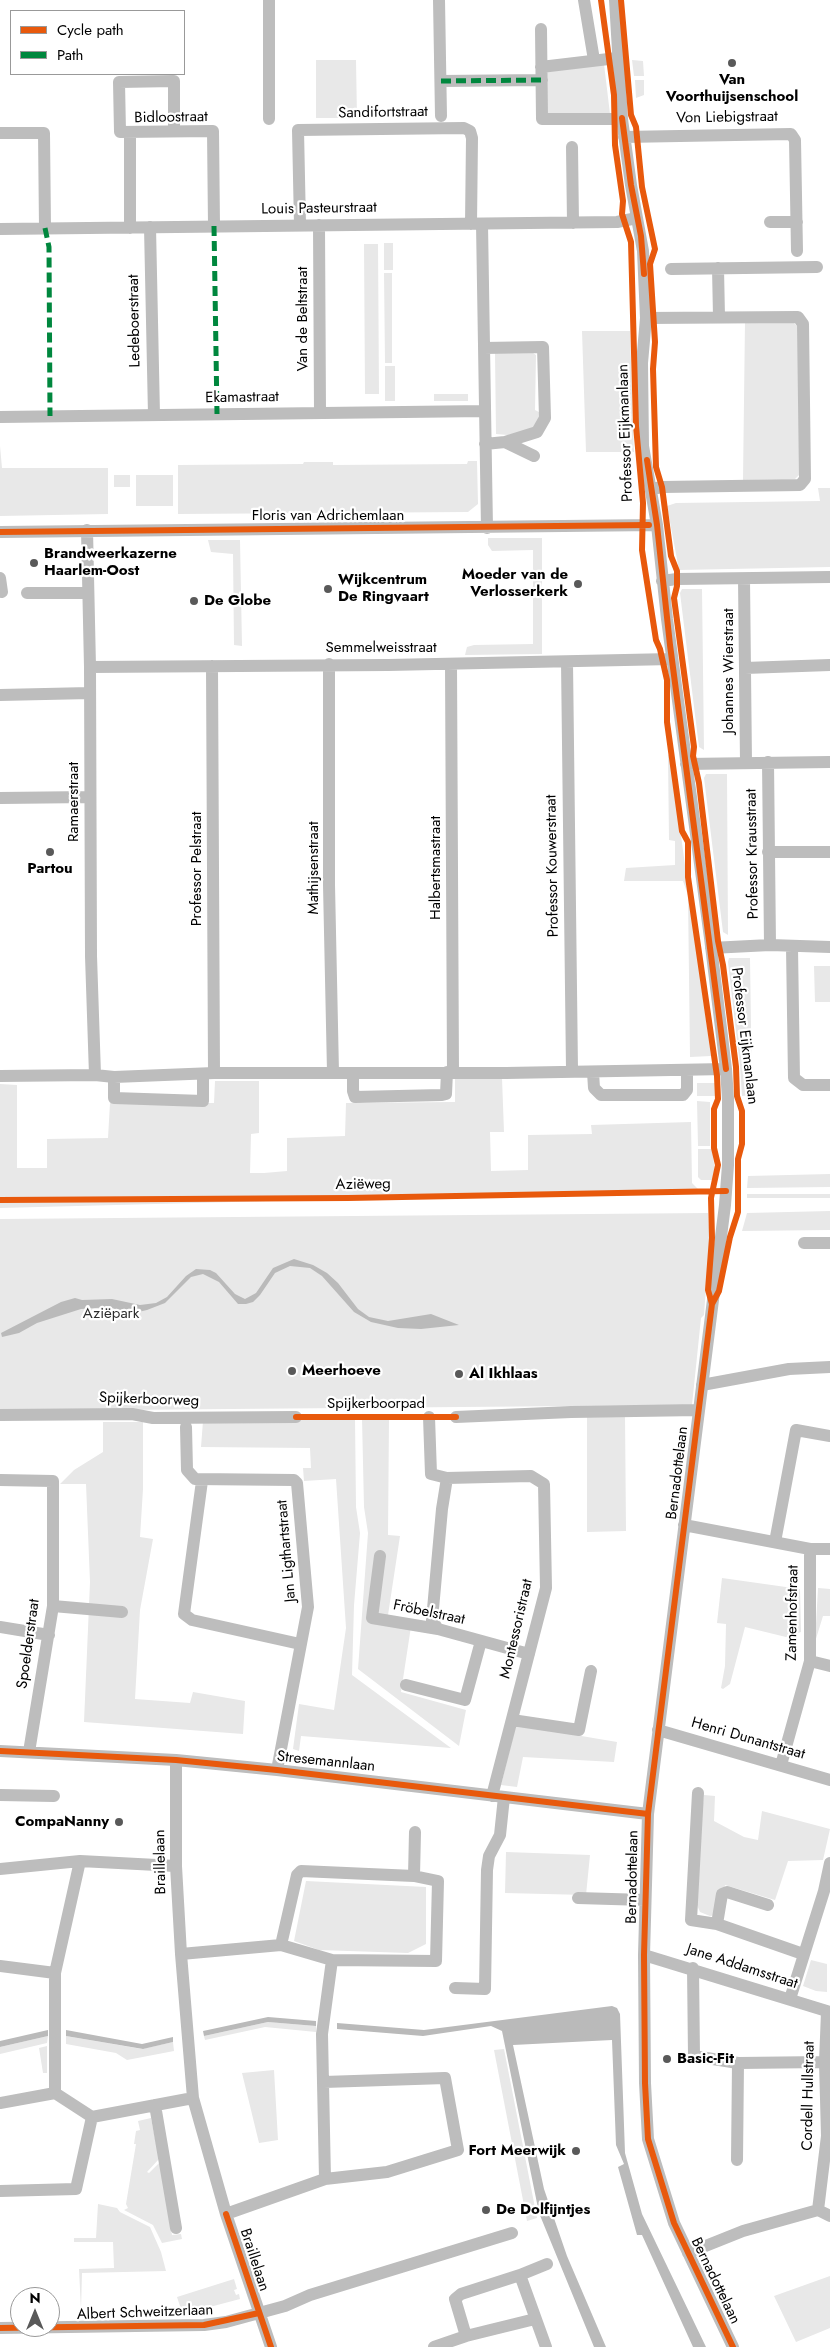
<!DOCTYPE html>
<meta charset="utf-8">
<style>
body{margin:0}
#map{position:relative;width:830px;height:2347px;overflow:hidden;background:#fff;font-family:Jost,sans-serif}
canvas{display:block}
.legend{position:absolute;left:10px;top:10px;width:175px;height:65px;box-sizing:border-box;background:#fff;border:1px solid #999;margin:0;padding:6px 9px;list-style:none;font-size:15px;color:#000}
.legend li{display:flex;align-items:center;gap:10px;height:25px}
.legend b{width:25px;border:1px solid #999}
.north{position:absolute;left:10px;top:2287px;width:50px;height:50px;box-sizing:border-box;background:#fff;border:1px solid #999;border-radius:50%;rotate:0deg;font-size:14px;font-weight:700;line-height:20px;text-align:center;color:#000}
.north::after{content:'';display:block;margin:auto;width:18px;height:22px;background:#595959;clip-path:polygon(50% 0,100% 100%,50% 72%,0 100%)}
</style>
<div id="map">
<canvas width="830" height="2347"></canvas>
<ul class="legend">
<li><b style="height:6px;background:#e8590c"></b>Cycle path</li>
<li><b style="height:6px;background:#00873e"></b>Path</li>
</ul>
<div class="north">N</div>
</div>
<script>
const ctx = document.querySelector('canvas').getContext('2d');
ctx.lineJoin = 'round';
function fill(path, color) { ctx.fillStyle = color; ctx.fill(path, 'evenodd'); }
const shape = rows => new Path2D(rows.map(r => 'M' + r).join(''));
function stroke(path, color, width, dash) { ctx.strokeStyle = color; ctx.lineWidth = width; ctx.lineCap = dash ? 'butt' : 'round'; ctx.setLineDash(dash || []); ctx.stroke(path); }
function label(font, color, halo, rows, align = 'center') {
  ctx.font = font + ' Jost,sans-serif'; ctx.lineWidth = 4.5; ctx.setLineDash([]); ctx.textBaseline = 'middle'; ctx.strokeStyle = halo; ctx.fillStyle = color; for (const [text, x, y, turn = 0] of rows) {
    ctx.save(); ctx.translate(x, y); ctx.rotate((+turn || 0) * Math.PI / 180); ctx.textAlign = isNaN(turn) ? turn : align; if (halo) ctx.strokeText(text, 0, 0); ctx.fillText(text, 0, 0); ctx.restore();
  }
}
fill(shape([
 [316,60,356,60,357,118,316,118],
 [632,60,643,61,644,76,634,76],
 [604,64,610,114,552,115,546,112,545,74,550,70],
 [635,80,644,80,644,95,636,98],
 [384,243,393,243,393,270,384,270],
 [364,244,378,244,379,394,365,394],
 [384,273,392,273,392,363,385,363],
 [791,320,799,328,799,475,795,479,743,480,745,321],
 [582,331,630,331,634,452,586,452],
 [495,353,533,353,536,355,535,410,543,414,533,429,508,435,496,434],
 [385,366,395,366,395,401,385,401],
 [434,394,468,394,468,401,434,401],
 [0,446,2,468,108,468,108,514,0,516],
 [468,461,477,461,478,504,468,512,178,514,178,465,303,464,304,462,333,462,333,465,467,464],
 [114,475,130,475,130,487,114,487],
 [136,475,173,475,173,506,136,506],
 [818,488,830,488,830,567,679,570,667,506,676,503,820,501],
 [488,538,542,538,542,654,465,655,467,647,474,645,533,644,533,550,492,551,488,545],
 [208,540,240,540,242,646,234,645,233,554,211,552],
 [682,589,702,589,704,750,699,747,680,593],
 [670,754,694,932,711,1056,690,1057,688,895,683,881,624,881,626,868,675,865,675,841,669,840,668,755],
 [706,774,727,774,728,935,723,932,704,778],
 [729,958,750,958,752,1095,742,1096,740,1066,728,962],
 [814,966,830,966,830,1002,815,1002],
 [455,1078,502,1078,504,1132,490,1132,491,1171,528,1170,528,1135,592,1134,591,1125,691,1122,692,1183,699,1190,0,1208,0,1084,17,1085,17,1168,47,1168,47,1139,108,1138,110,1103,214,1103,215,1081,259,1081,259,1133,251,1134,250,1173,264,1173,287,1171,287,1138,345,1136,346,1103,455,1102],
 [697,1083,715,1083,715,1096,697,1096],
 [697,1101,710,1102,710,1146,698,1146],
 [698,1149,712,1149,715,1172,712,1180,701,1180,698,1177],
 [830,1174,830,1187,747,1188,748,1176],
 [747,1194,830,1194,830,1198,747,1198],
 [830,1211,830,1230,742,1231,747,1213],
 [708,1213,710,1243,705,1301,704,1315,701,1318,692,1405,0,1411,0,1219],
 [625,1415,626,1531,587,1532,587,1416],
 [355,1418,356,1507,360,1533,354,1605,352,1675,451,1748,301,1736,299,1751,293,1749,299,1704,334,1710,346,1628,336,1479,304,1481,303,1468,311,1468,310,1448,201,1447,203,1421],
 [362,1418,389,1418,388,1535,400,1536,388,1615,412,1620,401,1692,466,1710,459,1746,358,1669,368,1533,364,1507],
 [103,1422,143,1422,143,1489,140,1537,153,1539,140,1610,135,1699,190,1703,193,1692,245,1701,243,1734,84,1722,90,1582,86,1484,60,1484,74,1470,103,1452],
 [722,1578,800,1589,801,1632,786,1637,745,1627,730,1684,723,1689,721,1688,725,1666,726,1624,717,1623],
 [818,1588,830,1589,830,1616,823,1616,815,1642],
 [516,1725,617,1742,614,1762,523,1757,517,1787,501,1785],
 [704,1795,715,1796,714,1821,744,1837,758,1840,762,1811,830,1829,823,1860,788,1861,775,1900,725,1885,716,1915,710,1916,700,1912,697,1905,700,1828],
 [506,1852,590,1855,586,1895,505,1893],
 [306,1881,426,1887,426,1944,408,1953,319,1950,294,1941],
 [811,1960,827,1964,827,1992,816,1991,803,1986],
 [268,2022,316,2026,316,2032,265,2027,205,2040,204,2036],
 [48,2036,47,2043,0,2054,0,2047],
 [66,2036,142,2049,173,2042,174,2051,127,2060,116,2053,66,2044],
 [47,2046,47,2073,43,2073,39,2048],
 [504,2049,537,2218,527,2221,494,2050],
 [274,2070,278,2140,259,2143,242,2073],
 [151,2118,159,2159,147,2172,149,2173,160,2162,172,2235,181,2234,182,2239,162,2243,153,2225,124,2210,128,2208,126,2204,136,2144,134,2144,136,2131,140,2130,138,2121],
 [98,2204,117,2208,120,2212,150,2227,161,2252,166,2271,82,2273,81,2310,79,2269,114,2268,113,2242,74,2242,74,2238,96,2238],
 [830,2276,830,2328,796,2342,774,2296],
 [234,2279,237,2289,234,2290,236,2295,239,2294,240,2299,206,2308,181,2309,177,2297]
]), '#e8e8e8');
fill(shape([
 [294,1259,313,1265,327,1273,338,1283,358,1309,369,1317,388,1321,431,1314,459,1325,421,1329,398,1328,371,1322,354,1312,322,1276,310,1268,290,1266,275,1273,260,1295,253,1302,246,1304,238,1304,219,1282,203,1274,191,1277,165,1303,147,1310,130,1314,121,1314,111,1307,81,1309,37,1323,19,1333,2,1337,1,1333,61,1302,75,1298,82,1300,112,1299,140,1305,156,1303,167,1297,186,1276,196,1269,210,1270,216,1273,235,1294,245,1299,256,1293,273,1268],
 [612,2006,617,2008,620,2014,625,2153,642,2214,706,2347,693,2347,642,2235,637,2235,618,2167,624,2164,616,2145,612,2040,513,2045,544,2189,567,2256,606,2347,594,2347,539,2213,502,2031,491,2026,423,2036,337,2029,337,2023,424,2030],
 [268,2017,316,2021,316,2026,268,2022,204,2036,203,2031],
 [48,2030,48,2036,0,2047,0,2041],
 [66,2030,142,2044,173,2037,173,2042,143,2049,66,2036]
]), '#bababa');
stroke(shape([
 [269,0,269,119],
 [439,0,441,116],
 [584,0,594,60],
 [615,0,622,119,631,185,643,251,646,318,642,363,643,446,657,525,667,619,710,938,726,1069,728,1099,728,1165,725,1205,648,1814,644,1955,645,2083,648,2139,674,2223,733,2347],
 [541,29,542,119,622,119],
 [541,67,617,58],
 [441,81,542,80],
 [174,131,174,81,119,82,120,132,213,131,214,226],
 [130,132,130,228],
 [0,133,44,133,45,228],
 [624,137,791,134,795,140,797,251],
 [572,147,573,223],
 [770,222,797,222],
 [482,224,487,528],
 [300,225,298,130,464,128,470,131,472,138,471,224],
 [319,225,320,413],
 [150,227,154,415],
 [0,229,617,222,637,218],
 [718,268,719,317],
 [671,269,817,267],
 [646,318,798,317,803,324,805,479,800,485,662,487,652,489],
 [484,348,543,347,545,418,537,432,505,442,485,444],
 [0,417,485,411],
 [505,442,534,456],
 [87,530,90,667,91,956,95,1075],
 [0,532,657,525],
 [0,578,2,592],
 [744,579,746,763],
 [662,581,677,579,830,577],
 [27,593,87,593],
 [567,662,572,1070],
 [329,664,329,885,333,1072],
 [451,664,453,1073],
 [212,666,214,1073],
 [90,667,388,665,672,659],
 [745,668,830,665],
 [0,695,90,693],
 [768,762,770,945],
 [686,764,830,762],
 [0,798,90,797],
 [768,852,830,852],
 [792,947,794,1078,803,1085,830,1085],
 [711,948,770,945,830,947],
 [593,1072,594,1088,601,1095,683,1095,687,1090,687,1070],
 [353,1074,353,1091,355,1097,442,1095,446,1094,447,1072],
 [0,1076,95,1075,114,1077,214,1073,506,1073,726,1069],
 [114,1077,114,1098,203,1101,203,1074],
 [804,1243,830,1243],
 [702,1385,789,1369,830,1367],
 [0,1415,132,1414,153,1418,296,1417],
 [429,1417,431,1474,447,1478,531,1476,544,1484,546,1588,492,1796],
 [456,1417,571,1412,699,1410],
 [186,1427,187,1470,195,1479,294,1480,297,1483,308,1607,277,1770],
 [0,1480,53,1481,53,1606,29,1752],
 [202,1481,184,1614,192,1620,300,1644],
 [684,1525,810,1549,830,1549],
 [775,1542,796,1430,830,1436],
 [380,1556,372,1618,438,1629,529,1654],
 [53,1606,122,1612],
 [0,1627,49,1635],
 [438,1629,432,1620,442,1509,447,1478],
 [810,1661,830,1666],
 [406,1685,465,1700,481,1641],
 [512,1720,579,1730,591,1671],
 [658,1730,830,1780],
 [0,1751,176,1760,277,1770,648,1814],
 [176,1760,176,1866,181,1954,193,2098,226,2214,271,2347],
 [781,1765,810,1661,810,1549],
 [698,1793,691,1920,717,1924,803,1954],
 [0,1795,54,1796],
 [80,1861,55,1973,55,2093,92,2117,193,2098],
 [0,1869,80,1861,176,1866],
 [414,1876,415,1832],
 [578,1898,645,1900],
 [717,1924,722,1894,727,1892,768,1905],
 [181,1954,281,1945,332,1960,436,1961,438,1881,414,1876,301,1871,297,1875,281,1945],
 [644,1955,830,2012],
 [0,1966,55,1973],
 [693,1968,694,2056,738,2063,825,2062],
 [455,1988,485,1989,487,1870,489,1856,500,1835,504,1797],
 [790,1999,824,1891,830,1863],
 [0,2103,55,2093],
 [155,2105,176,2228],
 [737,2160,738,2063],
 [325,2179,322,2034,332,1960],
 [0,2191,76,2189,92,2117],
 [818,2210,827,2136,825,2062,827,2012],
 [226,2214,325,2179,387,2172,458,2150,445,2078,324,2082],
 [688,2253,743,2231,818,2210,830,2216],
 [520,2275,546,2347],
 [0,2328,204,2325,226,2322,285,2306,310,2295,512,2233],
 [466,2336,455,2299,461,2294,520,2275,547,2264],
 [434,2347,466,2336,535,2319]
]), '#bdbdbd', 12);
stroke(shape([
 [441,81,542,80],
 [214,226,217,414],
 [45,228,49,247,50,416]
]), '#00873e', 5, [10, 5]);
stroke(shape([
 [601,0,614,95,615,145,623,201,622,214,631,242,636,426,643,503,642,550,656,640,660,649,667,680,667,722,682,831,688,842,688,877,717,1076,718,1099,714,1109,714,1148,718,1165,711,1198,712,1238,708,1290,712,1304],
 [621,0,631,115,636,127,642,187,655,249,650,264,655,342,653,369,656,467,662,487,671,556,677,571,677,586,674,598,694,747,693,756,699,783,718,941,723,965,736,1067,737,1096,742,1111,742,1144,738,1159,738,1212,730,1237,719,1291,712,1304,648,1814,644,1955,645,2083,648,2139,674,2223,733,2347],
 [622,118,631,185,641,236,644,274],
 [647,460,657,525,670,645,726,1069],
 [0,532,649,525],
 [0,1200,348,1198,726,1191],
 [296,1417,456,1417],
 [0,1751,176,1760,277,1770,648,1814],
 [226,2214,271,2347],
 [0,2328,204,2325,259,2313]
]), '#e8590c', 6);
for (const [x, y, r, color] of [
 [732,63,5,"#595959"],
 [34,563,5,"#595959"],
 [578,584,5,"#595959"],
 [328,589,5,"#595959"],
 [194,601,5,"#595959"],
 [50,852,5,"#595959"],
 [292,1371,5,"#595959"],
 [459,1374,5,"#595959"],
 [119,1822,5,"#595959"],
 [667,2059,5,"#595959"],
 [576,2151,5,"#595959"],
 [486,2210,5,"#595959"]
]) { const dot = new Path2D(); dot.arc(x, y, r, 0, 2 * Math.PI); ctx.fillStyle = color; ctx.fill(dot); stroke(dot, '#fff', 2); }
label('bold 15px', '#000', '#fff', [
 ["Van",732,80,"center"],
 ["Voorthuijsenschool",732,97,"center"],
 ["Brandweerkazerne",44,554],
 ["Haarlem-Oost",44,571],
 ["Moeder van de",568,575,"right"],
 ["Verlosserkerk",568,592,"right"],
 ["Wijkcentrum",338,580],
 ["De Ringvaart",338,597],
 ["De Globe",204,601],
 ["Partou",50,869,"center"],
 ["Meerhoeve",302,1371],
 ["Al Ikhlaas",469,1374],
 ["CompaNanny",109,1822,"right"],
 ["Basic-Fit",677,2059],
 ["Fort Meerwijk",566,2151,"right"],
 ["De Dolfijntjes",496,2210]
], 'left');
label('15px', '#000', '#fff', [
 ["Sandifortstraat",383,113,-1],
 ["Bidloostraat",171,118,-1],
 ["Von Liebigstraat",727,118,-1],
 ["Louis Pasteurstraat",319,209,-1],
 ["Van de Beltstraat",303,319,-90],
 ["Ledeboerstraat",135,321,-91],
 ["Ekamastraat",242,398,-1],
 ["Professor Eijkmanlaan",626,433,-92],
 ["Floris van Adrichemlaan",328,516],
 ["Semmelweisstraat",381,648],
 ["Johannes Wierstraat",729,671,-90],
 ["Ramaerstraat",74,802,-90],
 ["Professor Krausstraat",753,854,-91],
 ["Professor Kouwerstraat",553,866,-91],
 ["Mathijsenstraat",314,868,-90],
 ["Halbertsmastraat",436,868,-90],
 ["Professor Pelstraat",197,869,-90],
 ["Professor Eijkmanlaan",744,1036,83],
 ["Aziëweg",363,1185,-1],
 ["Spijkerboorweg",149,1400,2],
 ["Spijkerboorpad",376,1404],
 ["Bernadottelaan",678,1473,-83],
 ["Jan Ligthartstraat",287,1551,-95],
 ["Fröbelstraat",429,1613,12],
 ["Zamenhofstraat",793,1613,-89],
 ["Montessoristraat",517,1629,-77],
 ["Spoelderstraat",29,1644,-82],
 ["Henri Dunantstraat",748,1739,16],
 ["Stresemannlaan",326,1762,6],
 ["Braillelaan",161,1862,-91],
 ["Bernadottelaan",633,1877,-89],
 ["Jane Addamsstraat",742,1967,18],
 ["Cordell Hullstraat",809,2096,-89],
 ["Braillelaan",254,2260,72],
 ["Bernadottelaan",715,2281,64],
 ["Albert Schweitzerlaan",145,2313,-2]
]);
label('15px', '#2c2c2c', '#fff', [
 ["Aziëpark",111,1314]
]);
</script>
